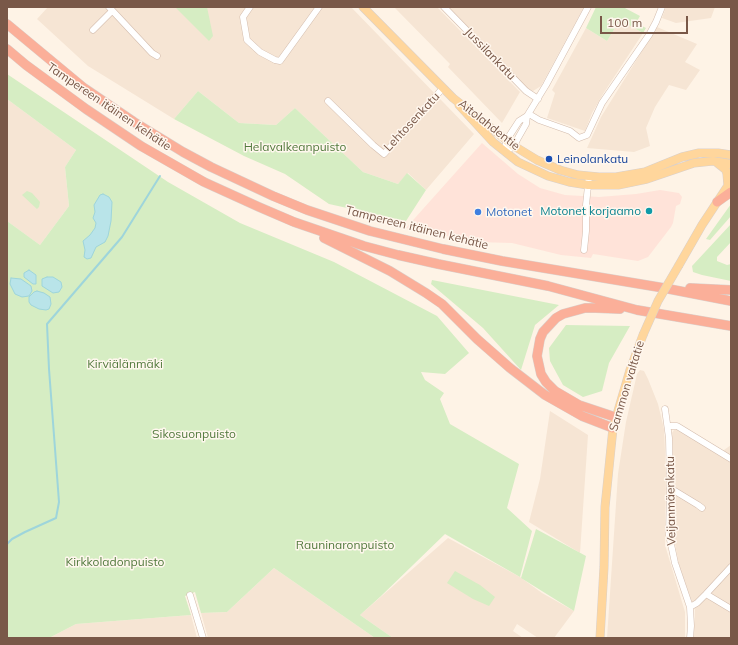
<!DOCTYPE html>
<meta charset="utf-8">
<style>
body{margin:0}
#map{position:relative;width:738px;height:645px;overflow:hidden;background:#fef3e6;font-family:Mulish,sans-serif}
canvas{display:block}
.frame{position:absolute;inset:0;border:8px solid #795848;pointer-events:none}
.scale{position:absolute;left:600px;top:16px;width:88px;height:18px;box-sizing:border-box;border:2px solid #795848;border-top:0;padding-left:5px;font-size:12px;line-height:14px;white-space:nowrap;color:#795848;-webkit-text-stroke:3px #fff7ee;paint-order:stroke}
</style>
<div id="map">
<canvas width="738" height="645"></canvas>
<div class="frame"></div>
<div class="scale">100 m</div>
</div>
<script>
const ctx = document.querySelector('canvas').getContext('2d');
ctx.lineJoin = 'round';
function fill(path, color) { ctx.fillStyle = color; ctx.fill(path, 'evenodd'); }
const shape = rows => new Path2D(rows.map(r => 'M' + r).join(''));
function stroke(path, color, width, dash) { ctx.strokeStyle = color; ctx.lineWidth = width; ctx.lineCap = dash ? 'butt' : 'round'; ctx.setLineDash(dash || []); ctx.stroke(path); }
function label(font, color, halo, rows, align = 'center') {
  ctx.font = font + ' Mulish,sans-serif'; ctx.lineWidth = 3; ctx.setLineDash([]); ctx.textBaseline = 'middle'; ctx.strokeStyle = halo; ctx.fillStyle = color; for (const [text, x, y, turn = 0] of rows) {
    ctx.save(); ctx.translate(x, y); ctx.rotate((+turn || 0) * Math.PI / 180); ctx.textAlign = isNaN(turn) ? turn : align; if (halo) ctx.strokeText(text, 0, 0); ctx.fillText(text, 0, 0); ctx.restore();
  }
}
fill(shape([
 [48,7,351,7,474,134,426,190,408,173,398,184,363,172,295,108,276,125,239,123,198,91,174,119,88,66,37,19],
 [394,7,437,7,520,92,502,123,448,67,450,64],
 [447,7,584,7,541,86,533,91,526,88],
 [666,7,715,7,711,18,676,23,662,18],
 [620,20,643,33,603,94,592,113,585,131,547,118,555,93,552,90,586,28,607,41],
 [657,27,697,44,685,62,700,70,686,90,669,85,655,107,646,128,650,146,634,152,587,148,601,117],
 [7,99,76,150,65,167,69,206,40,245,7,221],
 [640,370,644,371,648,379,658,404,664,429,666,474,665,545,685,612,685,638,607,638,618,474,626,422,637,374],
 [550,411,588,435,580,553,529,522,540,479],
 [674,430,678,430,720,456,724,450,731,445,731,638,693,638,694,630,695,610,679,565,673,534,674,486,672,433],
 [448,538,520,577,542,593,574,611,554,638,538,638,517,624,513,631,523,638,393,638,360,615],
 [274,568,375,638,208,638,201,613,227,612],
 [191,615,197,638,49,638,76,624]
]), '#f6e5d4');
fill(shape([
 [482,143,518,174,540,188,565,195,599,197,636,194,660,190,679,193,682,197,680,204,676,206,673,223,671,227,648,257,638,261,593,254,591,258,561,255,512,243,476,242,406,228]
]), '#ffe3d9');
fill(shape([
 [175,7,207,7,213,36,209,41],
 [596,7,623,7,640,16,636,23,646,28,643,33,620,20,607,41,586,28],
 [7,74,168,182,240,223,334,262,437,316,469,353,445,374,421,372,425,380,444,393,440,399,450,424,519,464,507,508,532,531,520,577,445,534,380,597,360,615,393,638,375,638,274,568,227,612,201,613,195,592,185,596,191,615,76,624,49,638,7,638,7,221,40,245,69,206,65,167,76,150,7,99],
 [198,91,239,123,276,125,295,108,363,172,398,184,407,173,426,190,406,221,329,204,285,174,244,156,174,119],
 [27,191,32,193,40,202,39,207,37,209,22,195],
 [731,204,731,216,710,240,706,239],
 [731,224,731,242,717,257,717,261,727,265,731,264,731,281,702,275,693,272,692,266],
 [432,280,559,305,535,325,521,370,483,328,431,284],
 [566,325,630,326,609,363,602,391,583,397,563,385,550,361,549,348],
 [536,529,586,556,574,611,521,578],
 [455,571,480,585,495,597,489,606,473,599,447,583]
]), '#d6edc3');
const water = shape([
 [103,194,109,197,112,202,111,221,108,236,105,242,96,247,91,258,87,259,84,257,85,250,83,241,90,235,95,228,96,223,93,218,95,212,94,205,100,195,103,194],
 [29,270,36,275,36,284,33,284,24,277,24,273,29,270],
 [47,277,53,277,61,282,62,287,59,292,53,293,42,286,42,279,47,277],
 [11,278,21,279,31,286,32,291,29,296,22,297,15,294,10,284,11,278],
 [37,291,44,293,50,297,51,304,49,309,46,310,39,309,31,305,29,302,29,297,34,292,37,291]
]);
fill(water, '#b9e4e9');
stroke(water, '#9ed5db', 1);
stroke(shape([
 [7,544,12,539,25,532,56,518,59,502,49,369,47,324,122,237,160,176]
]), '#9ed5db', 2);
const minor = shape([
 [109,7,152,53,157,56],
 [250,7,243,17,247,40,260,52,275,60,280,61,319,7],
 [444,7,526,91,538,99],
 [93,30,112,11],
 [328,101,373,145,384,154,443,88],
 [529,114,539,120,570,131,579,138,587,135,602,103,649,35,656,22,662,7],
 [505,152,514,146,518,138,526,124,527,116,546,85,588,7],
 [505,152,506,141,519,121,527,116],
 [584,250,586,231,586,205,589,176],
 [665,409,669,438,670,488,669,535,675,563,690,607,691,626,690,638],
 [668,426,677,426,731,459],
 [670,488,698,505,702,508],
 [706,594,731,609],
 [190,595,203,638],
 [690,607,697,603,706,594,731,567]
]);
const major = shape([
 [363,7,453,98,514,146,537,160,560,170,578,175,599,177,616,177,645,172,682,157,699,153,718,153,731,155],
 [459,105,493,142,518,162,548,176,569,182,588,185,618,185,647,179,694,163,713,161,731,164],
 [716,162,726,170,727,174,728,186],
 [679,265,702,225,731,181],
 [600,638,604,567,605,507,613,428,630,370,643,335]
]);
const highway = shape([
 [7,24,84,88,134,122,183,152,211,167,273,196,307,210,370,231,443,249,502,261,664,288,731,301],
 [7,49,26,65,86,109,141,146,204,182,259,207,294,222,364,246,398,255,438,264,548,286,637,310,731,326],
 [717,202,731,192],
 [324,238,390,271,426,293,442,304,477,339,510,368,545,395,582,416,613,428],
 [690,288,731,290],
 [615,417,579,405,555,391,546,382,541,374,537,356,540,339,543,332,556,318,563,314,585,308,596,308,620,309]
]);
stroke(minor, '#d3bcad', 7);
stroke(major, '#d9d0cc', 9);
stroke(highway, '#d9d0cc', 10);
stroke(minor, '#fff', 6);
stroke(major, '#ffd69c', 8);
stroke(highway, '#fbaf99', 9);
const majorBridge = shape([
 [643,335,658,301,679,265]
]);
stroke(majorBridge, '#d9d0cc', 9, []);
stroke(majorBridge, '#ffd69c', 8);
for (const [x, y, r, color] of [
 [549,159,4,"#1a4fb4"],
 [649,211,4,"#0f9aa8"],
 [478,212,4,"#3f7fe0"]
]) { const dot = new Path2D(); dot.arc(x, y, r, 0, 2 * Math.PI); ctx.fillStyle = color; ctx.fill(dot); stroke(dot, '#fff7ee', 1.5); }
label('12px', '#795848', '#fff7ee', [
 ["Jussilankatu",490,54,46],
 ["Tampereen itäinen kehätie",109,107,34],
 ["Lehtosenkatu",412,122,-47],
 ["Aitolahdentie",489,125,38],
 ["Tampereen itäinen kehätie",417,228,14],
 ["Sammon valtatie",627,386,-73],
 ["Veijanmäenkatu",671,501,-91]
]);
label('12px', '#527a3d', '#fff7ee', [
 ["Helavalkeanpuisto",295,147],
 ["Kirviälänmäki",125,364],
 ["Sikosuonpuisto",194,434],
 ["Rauninaronpuisto",345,545],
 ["Kirkkoladonpuisto",115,562]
]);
label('12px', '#164399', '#fff7ee', [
 ["Leinolankatu",557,159]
], 'left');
label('12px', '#0d838f', '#fff7ee', [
 ["Motonet korjaamo",641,211]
], 'right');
label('12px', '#366cbe', '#fff7ee', [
 ["Motonet",486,212]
], 'left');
</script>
